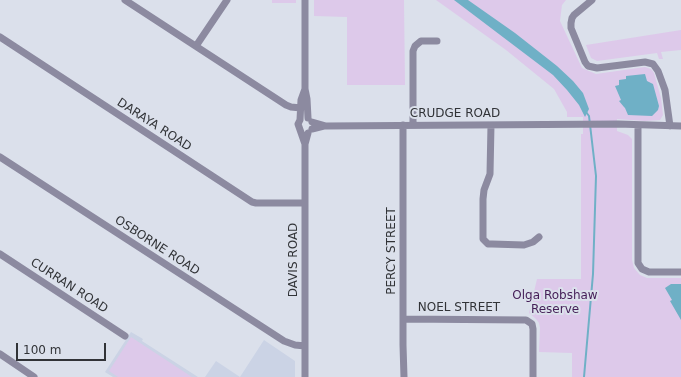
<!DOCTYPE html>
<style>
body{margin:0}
#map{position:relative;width:681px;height:377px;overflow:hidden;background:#dbe0eb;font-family:"DejaVu Sans",sans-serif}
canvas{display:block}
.scale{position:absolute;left:16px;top:343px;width:90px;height:18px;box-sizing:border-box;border:2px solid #313337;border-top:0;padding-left:5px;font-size:12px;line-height:14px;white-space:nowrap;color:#313337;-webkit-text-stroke:3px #dbe0eb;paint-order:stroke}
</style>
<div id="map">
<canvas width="681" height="377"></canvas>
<div class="scale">100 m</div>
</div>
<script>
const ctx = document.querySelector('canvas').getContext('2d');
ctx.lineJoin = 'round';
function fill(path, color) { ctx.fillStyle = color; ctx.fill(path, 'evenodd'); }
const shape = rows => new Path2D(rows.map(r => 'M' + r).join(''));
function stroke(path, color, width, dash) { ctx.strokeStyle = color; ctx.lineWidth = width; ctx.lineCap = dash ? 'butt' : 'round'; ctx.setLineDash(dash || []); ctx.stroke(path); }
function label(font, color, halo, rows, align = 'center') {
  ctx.font = font + ' "DejaVu Sans",sans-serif'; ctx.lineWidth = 4; ctx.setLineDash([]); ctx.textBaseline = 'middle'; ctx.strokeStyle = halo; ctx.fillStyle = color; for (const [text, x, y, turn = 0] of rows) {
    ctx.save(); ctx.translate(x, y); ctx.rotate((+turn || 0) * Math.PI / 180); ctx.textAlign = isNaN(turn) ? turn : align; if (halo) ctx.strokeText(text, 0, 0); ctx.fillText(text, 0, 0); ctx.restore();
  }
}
fill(shape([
 [131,332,143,339,142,341,198,377,113,377,105,372],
 [264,340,295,361,295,377,205,377,216,361,240,377]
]), '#cbd3e5');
fill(shape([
 [272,0,296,0,296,3,272,3],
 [314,0,404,0,405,85,347,85,347,17,314,16],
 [436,0,566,0,562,5,560,21,582,68,596,74,645,67,651,69,654,73,661,98,663,115,660,120,645,121,617,119,617,131,628,135,632,139,632,260,634,268,640,275,647,278,681,278,681,377,572,377,572,353,539,352,540,328,539,323,536,319,529,313,537,279,581,279,581,134,583,134,583,117,567,117,567,112,554,89,506,50],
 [681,30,681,50,661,52,663,59,659,59,657,53,597,61,591,58,586,45],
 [131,337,192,377,118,377,109,371]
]), '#ddc9ea');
fill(shape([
 [454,0,468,0,515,33,557,66,573,81,583,93,589,109,585,117,579,105,567,90,553,75],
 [645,74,647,81,653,84,659,106,658,110,652,116,628,115,625,108,624,107,619,101,621,100,615,86,619,85,619,80,626,79,626,76],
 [671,284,681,284,681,320,670,301,672,300,665,288]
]), '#6fb0c6');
stroke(shape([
 [584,377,593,274,596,176,589,116,586,112]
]), '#6fb0c6', 2);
stroke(shape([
 [125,0,286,105,291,107,301,108],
 [305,0,305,89,307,99,308,118],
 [592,0,574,15,572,18,571,23,571,28,585,62,588,66,597,68,645,62,653,64,658,71,665,90,670,126],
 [0,37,252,202,256,203,305,203],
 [196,46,227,0],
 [305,89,301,100,300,120,298,124,305,144],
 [312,122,326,126,618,124,681,126],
 [403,125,403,345,404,377],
 [413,125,413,51,415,46,421,41,437,41],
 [491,125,490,174,484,190,483,199,483,239,488,244,492,244,524,245,533,242,539,237],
 [638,125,638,263,642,269,649,272,681,272],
 [312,129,324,126],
 [0,157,284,341,295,345,305,346],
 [0,254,125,336],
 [403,319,526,320,532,324,533,329,533,377],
 [0,354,34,377],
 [305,377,305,144,308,133]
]), '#8c8aa0', 7);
label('12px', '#313337', '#dbe0eb', [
 ["CRUDGE ROAD",455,114],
 ["DARAYA ROAD",154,125,33],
 ["OSBORNE ROAD",157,246,33],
 ["PERCY STREET",392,251,-90],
 ["DAVIS ROAD",294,260,-90],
 ["CURRAN ROAD",69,286,33],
 ["NOEL STREET",459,308]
]);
label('12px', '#441e57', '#dbe0eb', [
 ["Olga Robshaw",555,296],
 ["Reserve",555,310]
]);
</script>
